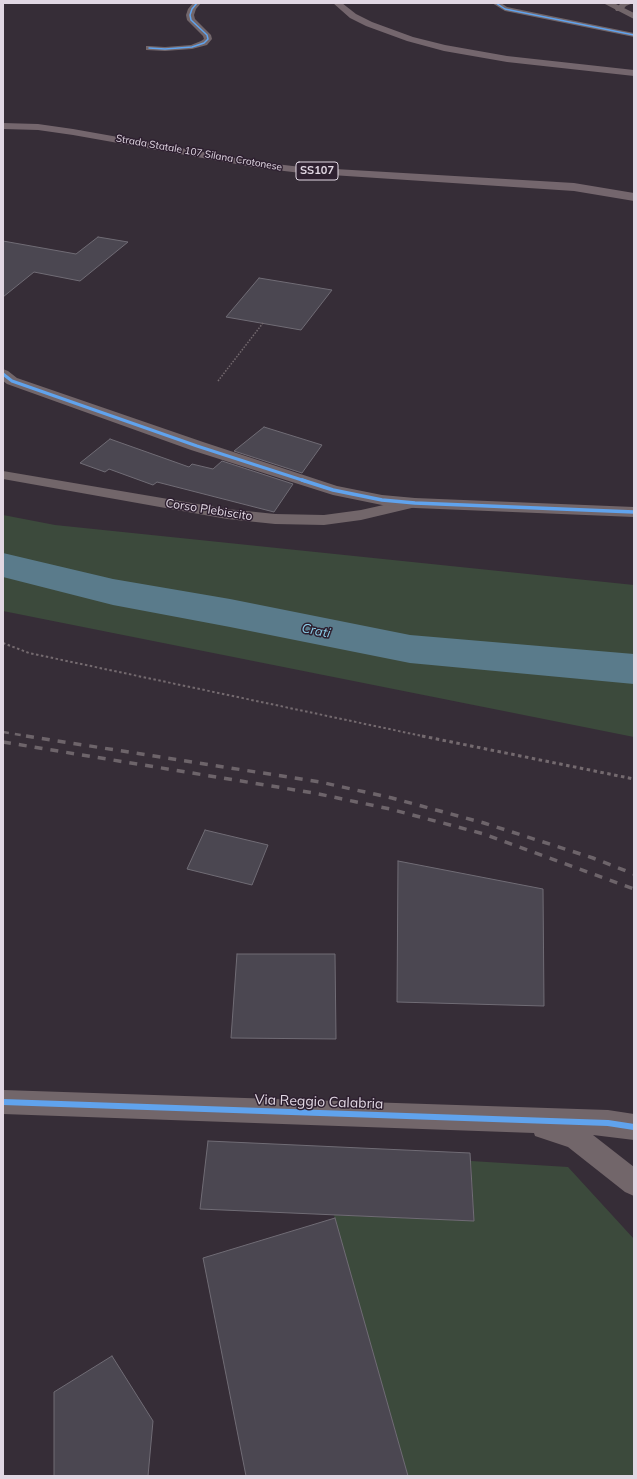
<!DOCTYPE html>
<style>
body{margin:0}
#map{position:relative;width:637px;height:1479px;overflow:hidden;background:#362d37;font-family:Mulish,sans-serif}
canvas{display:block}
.frame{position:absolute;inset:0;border:4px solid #e1d7e3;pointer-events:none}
</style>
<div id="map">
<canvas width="637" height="1479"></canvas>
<div class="frame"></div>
</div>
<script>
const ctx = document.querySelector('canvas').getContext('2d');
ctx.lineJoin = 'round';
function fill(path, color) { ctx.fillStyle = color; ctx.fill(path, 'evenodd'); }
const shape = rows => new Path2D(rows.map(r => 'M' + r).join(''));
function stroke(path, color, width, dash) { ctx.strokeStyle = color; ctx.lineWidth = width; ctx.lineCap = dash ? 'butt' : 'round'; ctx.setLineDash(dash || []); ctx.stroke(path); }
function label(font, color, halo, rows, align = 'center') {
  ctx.font = font + ' Mulish,sans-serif'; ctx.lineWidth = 3; ctx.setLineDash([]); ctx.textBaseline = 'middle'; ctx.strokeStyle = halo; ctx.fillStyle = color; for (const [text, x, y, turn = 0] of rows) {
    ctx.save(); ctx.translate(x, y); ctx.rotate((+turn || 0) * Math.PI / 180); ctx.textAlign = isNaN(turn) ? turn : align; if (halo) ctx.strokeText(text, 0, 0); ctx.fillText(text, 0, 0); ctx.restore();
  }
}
fill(shape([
 [3,515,55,525,634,585,634,737,3,611],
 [471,1161,568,1167,634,1239,634,1476,408,1476,334,1215,474,1221]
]), '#3c4a3c');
fill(shape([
 [3,553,113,579,230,599,410,635,634,654,634,684,410,663,230,627,113,605,3,577,3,553]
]), '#5a7b8b');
const building = shape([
 [98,237,128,242,80,281,34,272,3,297,3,241,76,254,98,237],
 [259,278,332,290,301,330,226,317,259,278],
 [264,427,322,445,302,473,234,451,264,427],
 [110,439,189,467,192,464,213,469,222,461,293,484,274,512,157,482,153,485,109,469,105,472,80,463,110,439],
 [205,830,268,845,252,885,187,869,205,830],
 [398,861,543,889,544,1006,397,1002,398,861],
 [237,954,335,954,336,1039,231,1038,237,954],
 [208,1141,470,1153,474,1221,200,1209,208,1141],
 [335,1218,408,1476,246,1476,203,1258,335,1218],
 [112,1356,153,1421,148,1476,54,1476,54,1392,112,1356]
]);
fill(building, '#4b4751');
stroke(building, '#706c75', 1);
stroke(shape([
 [218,381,263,323]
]), '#746a6f', 1.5, [1.5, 1.5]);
stroke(shape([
 [3,643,29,653,427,737]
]), '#746a6f', 2, [2.5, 2.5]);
stroke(shape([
 [422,736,634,779]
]), '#746a6f', 3, [3.5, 3.5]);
fill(shape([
 [193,3,201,3,196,9,194,15,195,19,211,35,212,39,207,45,192,49,165,51,146,50,146,46,149,46,165,47,191,45,201,41,204,39,203,36,187,20,186,15,188,9,193,3],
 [492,3,501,3,507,7,634,33,634,37,505,11,492,3],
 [621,3,633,3,626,6,622,11,616,11,615,9,621,3],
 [3,471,227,509,275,514,324,515,361,510,415,498,420,500,423,503,420,506,361,520,324,525,275,524,227,519,3,479,3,471],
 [3,1090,608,1110,634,1114,634,1140,593,1135,634,1167,634,1196,625,1192,568,1147,535,1136,534,1133,3,1114,3,1090]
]), '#72666a');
fill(shape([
 [603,3,614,3,634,13,634,19,603,3],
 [3,369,8,371,17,378,203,442,337,486,382,495,415,498,634,507,634,517,415,508,382,505,333,495,191,450,7,384,3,381,3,369]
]), '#72666a');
fill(shape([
 [333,3,342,3,356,14,372,22,413,37,445,45,507,56,634,70,634,76,507,62,444,51,407,41,366,26,350,18,333,3],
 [3,123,38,124,73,129,259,162,301,167,574,183,634,193,634,201,574,191,301,173,259,168,73,135,38,130,3,129,3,123]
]), '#74666d');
stroke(shape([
 [3,732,32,737]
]), '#6d646a', 2.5, [6, 6]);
stroke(shape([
 [26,736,320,782,392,798,484,823,593,858,634,874],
 [3,742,314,793,390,809,484,834,634,889]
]), '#6d646a', 3.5, [8, 8]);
stroke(shape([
 [496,3,505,9,634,35],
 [149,48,165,49,192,47,204,43,208,39,207,35,191,20,190,15,192,9,197,3]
]), '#60a3ed', 1.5);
stroke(shape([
 [3,374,12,381,197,446,305,481]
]), '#60a3ed', 3);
stroke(shape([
 [302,480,333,490,382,500,415,503,634,512]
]), '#60a3ed', 3.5);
stroke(shape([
 [3,1102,608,1123,634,1127]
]), '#60a3ed', 6);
label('10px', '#e1d7e3', '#2e2030', [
 ["Strada Statale 107 Silana Crotonese",199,153,10]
]);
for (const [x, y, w] of [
 [317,171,42]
]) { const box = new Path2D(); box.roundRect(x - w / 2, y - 9, w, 18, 3); ctx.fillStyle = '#2e2030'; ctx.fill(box); stroke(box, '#e1d7e3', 1); }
label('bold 11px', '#e1d7e3', null, [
 ["SS107",317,171]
]);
label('12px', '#e1d7e3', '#2e2030', [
 ["Corso Plebiscito",209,510,9]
]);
label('italic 13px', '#89cce7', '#2e2030', [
 ["Crati",316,631,11]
]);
label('14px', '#e1d7e3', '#2e2030', [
 ["Via Reggio Calabria",319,1102,2]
]);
</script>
